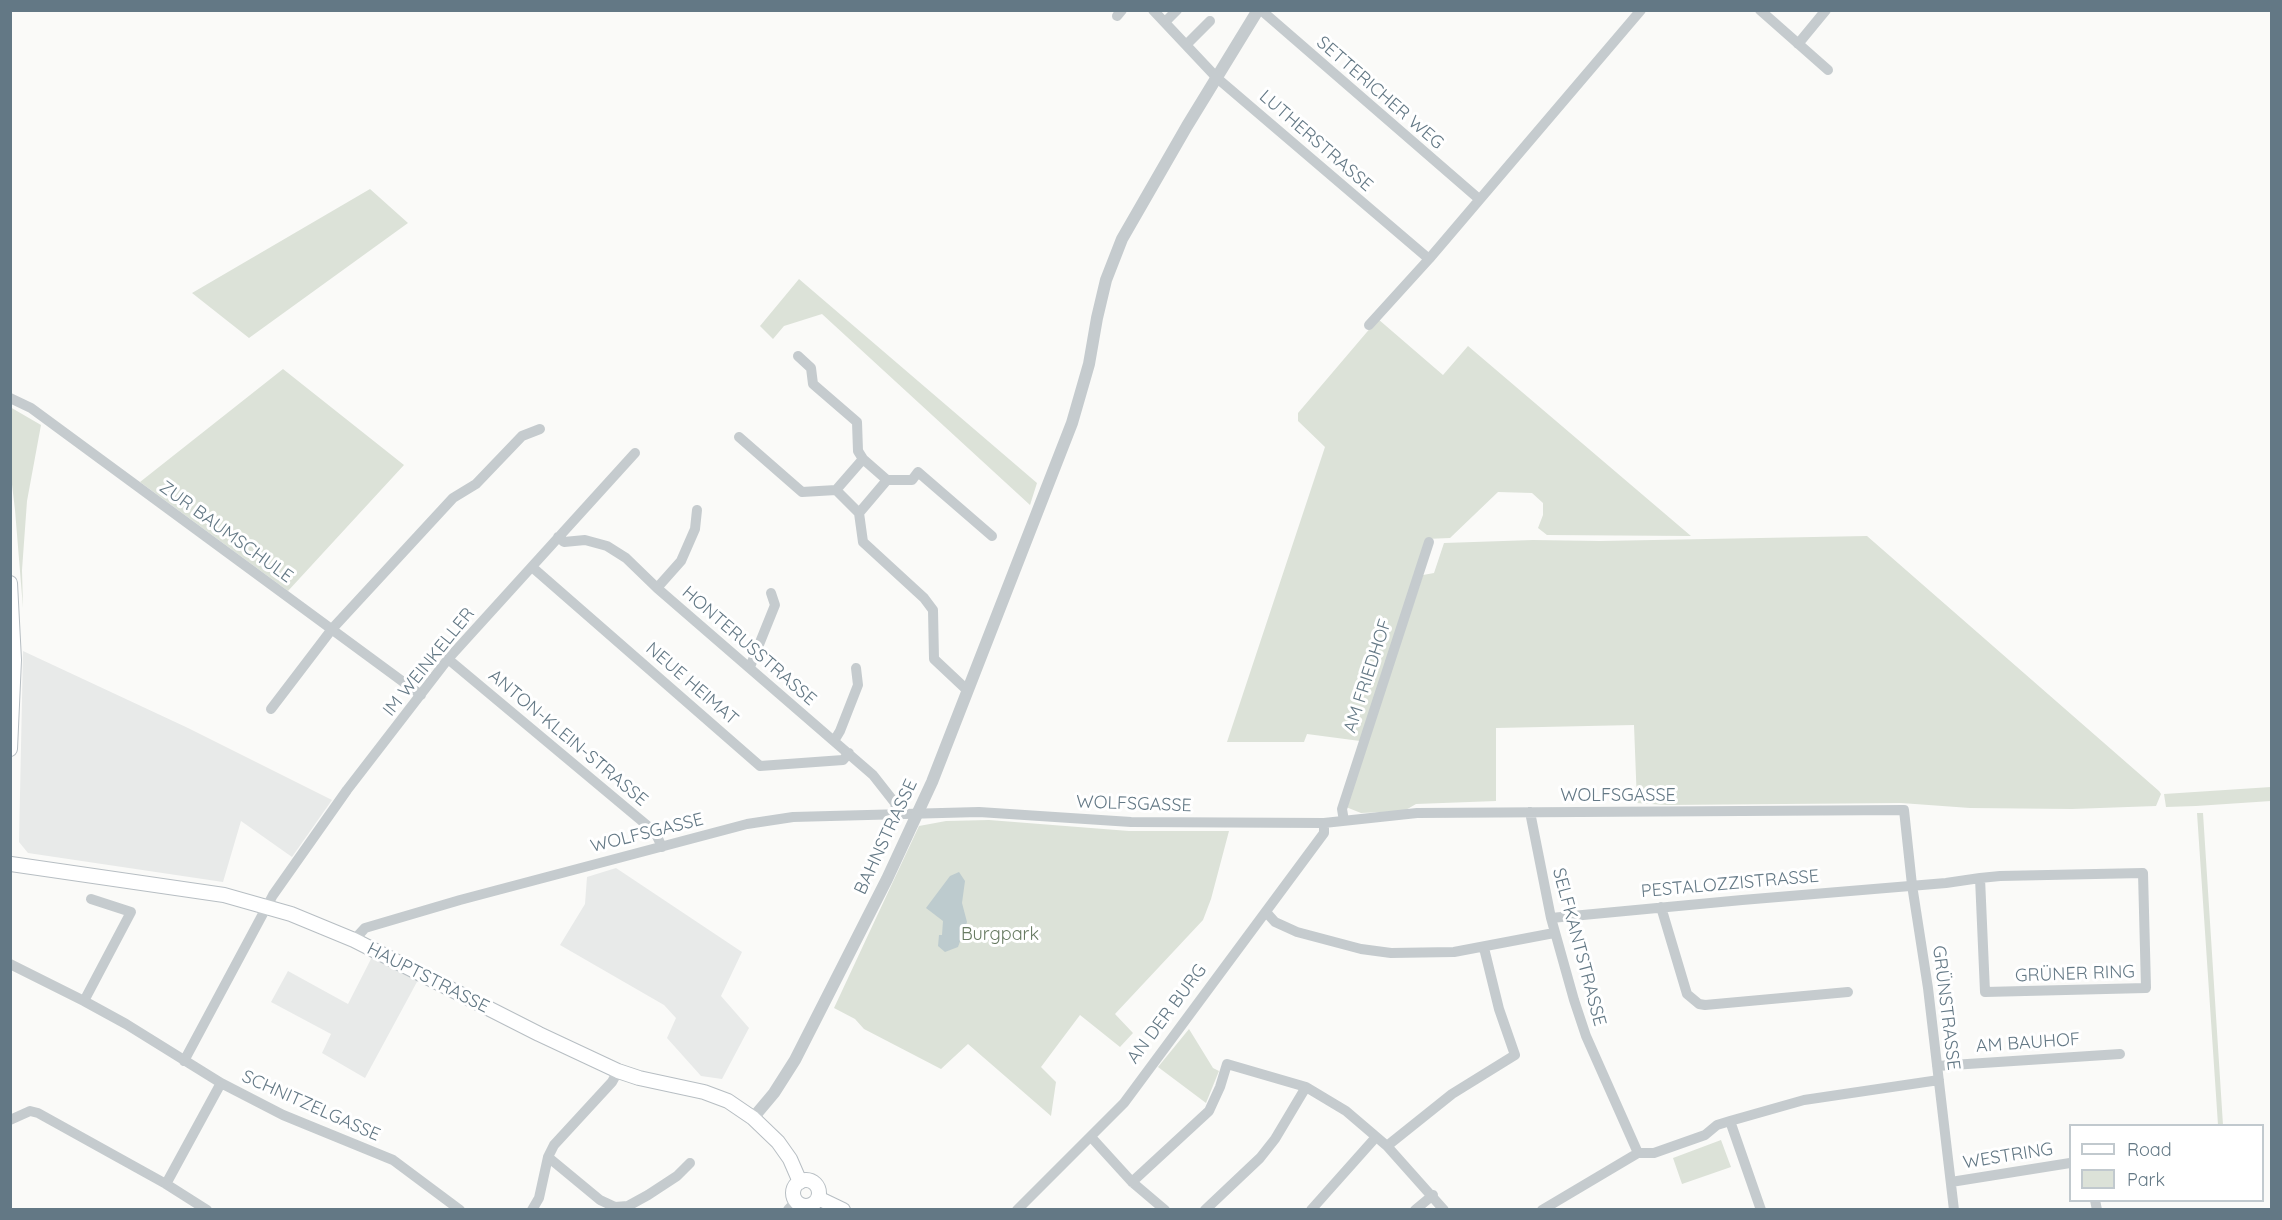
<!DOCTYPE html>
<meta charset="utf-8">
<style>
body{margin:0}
#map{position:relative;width:2282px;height:1220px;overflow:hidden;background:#fafaf8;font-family:Quicksand,sans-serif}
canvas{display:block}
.frame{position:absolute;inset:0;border:12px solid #637885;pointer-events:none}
.legend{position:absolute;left:2069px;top:1124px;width:195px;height:78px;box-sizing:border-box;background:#fff;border:2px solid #c1c9ce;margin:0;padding:8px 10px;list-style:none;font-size:18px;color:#637885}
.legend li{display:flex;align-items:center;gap:12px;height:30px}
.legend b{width:30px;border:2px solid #c1c9ce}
</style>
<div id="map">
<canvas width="2282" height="1220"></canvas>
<div class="frame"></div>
<ul class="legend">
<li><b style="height:8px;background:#fff"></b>Road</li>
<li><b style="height:16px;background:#dce2d8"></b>Park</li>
</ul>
</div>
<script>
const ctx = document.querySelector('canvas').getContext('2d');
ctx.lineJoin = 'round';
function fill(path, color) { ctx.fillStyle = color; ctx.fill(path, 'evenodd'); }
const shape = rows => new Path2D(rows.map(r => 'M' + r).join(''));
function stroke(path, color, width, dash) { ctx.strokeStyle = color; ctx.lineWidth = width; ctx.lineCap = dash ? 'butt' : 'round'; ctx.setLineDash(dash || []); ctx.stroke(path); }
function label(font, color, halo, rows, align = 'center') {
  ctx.font = font + ' Quicksand,sans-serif'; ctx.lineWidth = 6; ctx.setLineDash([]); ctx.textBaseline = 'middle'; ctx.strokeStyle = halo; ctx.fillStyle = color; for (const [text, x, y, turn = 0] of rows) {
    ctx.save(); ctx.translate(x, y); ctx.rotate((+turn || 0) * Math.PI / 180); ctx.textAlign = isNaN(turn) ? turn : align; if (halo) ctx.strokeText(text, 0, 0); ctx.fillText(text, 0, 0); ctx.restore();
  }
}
fill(shape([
 [23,651,188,728,332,800,292,857,241,821,223,882,28,853,19,842],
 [616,868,742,952,721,996,749,1028,722,1079,701,1076,667,1038,676,1018,664,1005,560,945,585,904,587,877],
 [372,957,418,980,365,1078,322,1053,331,1034,271,1002,288,971,348,1004]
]), '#e8eae9');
fill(shape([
 [370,189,408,223,249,338,192,293],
 [799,279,1037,483,1030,505,822,314,784,326,773,339,760,326],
 [1378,319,1443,375,1468,346,1691,536,1547,535,1538,528,1543,515,1543,503,1532,493,1498,492,1450,538,1426,539,1360,741,1307,734,1304,742,1227,742,1325,447,1298,421,1298,413],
 [283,369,404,465,288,591,140,482],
 [10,407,41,425,27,501,22,570,23,608,15,510,11,476],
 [1867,536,2159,791,2161,794,2156,806,2072,809,1970,808,1901,803,1666,805,1637,803,1634,725,1496,728,1496,801,1416,804,1404,811,1361,813,1346,807,1423,575,1434,573,1444,543,1533,540,1600,541],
 [2271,787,2271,801,2196,806,2166,807,2164,794],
 [2197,813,2203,813,2223,1125,2218,1125],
 [989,820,1129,831,1229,831,1211,899,1203,920,1115,1014,1133,1033,1120,1047,1080,1015,1041,1067,1056,1082,1051,1116,968,1044,941,1069,864,1029,855,1019,834,1008,919,826,946,821],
 [1189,1029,1213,1068,1219,1071,1206,1103,1158,1067],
 [1721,1140,1731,1167,1682,1184,1673,1158]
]), '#dce2d8');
fill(shape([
 [959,872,965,881,962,903,967,922,958,947,945,952,938,946,939,935,942,935,943,921,926,908,950,876]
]), '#bdcbce');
const secondary = shape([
 [10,583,14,660,10,749],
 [11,864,224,895,291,914,354,940,539,1034,618,1071,639,1078,704,1092,728,1101,753,1118,778,1142,790,1159,800,1182],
 '793 1193a13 13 0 1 1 26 0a13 13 0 1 1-26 0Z',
 [818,1198,843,1210]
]);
stroke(secondary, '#b7bec3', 16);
stroke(shape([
 [1153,10,1217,78,1429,259],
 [1261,10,1479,199],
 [1760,10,1828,70],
 [1117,16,1122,10],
 [1165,22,1177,10],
 [1798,44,1826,10],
 [1186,45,1210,21],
 [1369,325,1429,259,1641,10],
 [798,356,811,368,813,384,857,422,858,451,863,459,887,480,912,480,918,472,992,536],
 [10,398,31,408,421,695],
 [739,437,802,492,836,490,859,513,863,542,924,598,933,610,934,659,967,690],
 [836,490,863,459],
 [859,513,887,480],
 [558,537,564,542,585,540,607,546,626,558,657,588,873,775,895,803,897,813],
 [532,567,760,766,843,760,849,753],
 [657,588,681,561,695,529,697,510],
 [448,659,655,832,662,847],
 [750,667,775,605,771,593],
 [271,709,332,629,453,498,476,484,522,436,540,429],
 [834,741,840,731,858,685,856,668],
 [1530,812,1551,918,1574,1000,1586,1036,1638,1153],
 [1344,821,1342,809,1429,542],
 [1661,907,1687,994,1699,1004,1705,1005,1848,992],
 [1266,912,1275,922,1297,932,1361,949,1391,953,1454,952,1554,933],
 [1551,918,1742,900,1946,883,1980,878,2000,876,2143,873,2146,988,1985,992,1980,878],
 [354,940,365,928,460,900,747,824,793,817,979,812,1131,822,1324,823,1417,813,1904,810,1912,885,1928,988,1954,1210],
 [10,964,84,1001,126,1024,221,1083,283,1115,393,1160,460,1210],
 [84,1001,131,912,91,899],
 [184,1061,273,895,347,790,448,659,635,453],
 [1937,1066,2120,1054],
 [10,1120,30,1111,38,1113,166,1184,207,1210],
 [1730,1121,1761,1210],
 [1091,1137,1132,1182,1165,1210],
 [1387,1146,1452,1094,1515,1055,1499,1009,1484,948],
 [548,1157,600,1200,615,1207,628,1206,648,1195,677,1176,690,1163],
 [1132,1182,1209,1111,1220,1087,1227,1064,1306,1087,1346,1111,1387,1146,1444,1210],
 [1951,1182,2070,1163],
 [166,1184,221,1083],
 [2095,1200,2097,1210],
 [532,1210,539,1198,548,1157,554,1145,612,1082,618,1071],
 [1017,1210,1124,1103,1324,833,1324,823],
 [1205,1210,1260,1158,1275,1139,1306,1087],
 [1311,1210,1376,1137],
 [1415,1210,1433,1195],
 [1542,1210,1638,1153,1654,1153,1705,1135,1717,1125,1730,1121,1804,1100,1939,1080]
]), '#c5cbce', 10);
stroke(shape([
 [753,1118,774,1093,795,1060,887,879,932,782,1072,423,1089,364,1097,318,1106,280,1122,239,1187,126,1258,10],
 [789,1210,797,1202]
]), '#c5cbce', 12);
stroke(secondary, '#fff', 14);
label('18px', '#637885', '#fff', [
 ["SETTERICHER WEG",1380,93,41],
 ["LUTHERSTRASSE",1316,141,41],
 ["ZUR BAUMSCHULE",226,532,36],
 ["HONTERUSSTRASSE",749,646,41],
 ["IM WEINKELLER",429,662,-51],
 ["AM FRIEDHOF",1368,676,-72],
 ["NEUE HEIMAT",692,684,41],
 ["ANTON-KLEIN-STRASSE",568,738,40],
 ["WOLFSGASSE",1618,796],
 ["WOLFSGASSE",1134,804,2],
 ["WOLFSGASSE",647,833,-14],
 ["BAHNSTRASSE",886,837,-65],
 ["PESTALOZZISTRASSE",1730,884,-5],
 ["SELFKANTSTRASSE",1579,947,75],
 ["GRÜNER RING",2075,974,-2],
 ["HAUPTSTRASSE",428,978,27],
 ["GRÜNSTRASSE",1946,1008,83],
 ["AN DER BURG",1167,1014,-53],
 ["AM BAUHOF",2028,1043,-4],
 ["SCHNITZELGASSE",311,1106,24],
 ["WESTRING",2008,1156,-9]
]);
label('18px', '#687b62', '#fff', [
 ["Burgpark",1000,935]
]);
</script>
